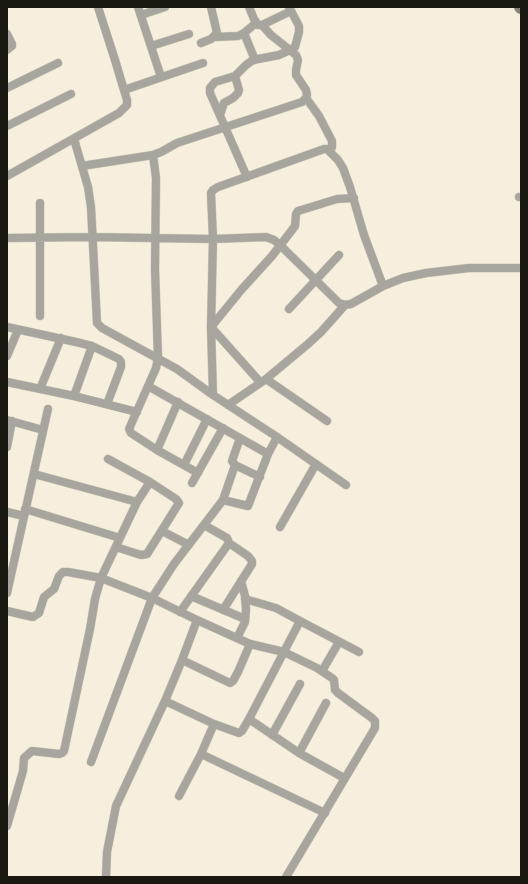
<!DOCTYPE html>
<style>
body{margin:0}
#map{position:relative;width:528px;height:884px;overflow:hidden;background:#f6efde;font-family:"Sofia Sans Condensed",sans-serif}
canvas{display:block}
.frame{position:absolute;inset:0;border:8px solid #1b1812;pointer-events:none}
</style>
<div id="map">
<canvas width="528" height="884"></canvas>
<div class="frame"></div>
</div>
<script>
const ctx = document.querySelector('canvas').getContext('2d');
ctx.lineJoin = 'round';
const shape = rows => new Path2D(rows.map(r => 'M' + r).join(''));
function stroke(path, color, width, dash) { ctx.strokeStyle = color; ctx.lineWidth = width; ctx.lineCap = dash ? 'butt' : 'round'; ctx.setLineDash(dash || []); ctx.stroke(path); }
const street = shape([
 [138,7,161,77],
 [249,7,254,19,258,25,262,25,291,11],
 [141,15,165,7],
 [244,33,255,60],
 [7,34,12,44,12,46,7,50],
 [215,37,238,36,244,33,256,23],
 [201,43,211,39,217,33,211,7],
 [151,46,189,34],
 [7,88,58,63],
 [124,90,203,63],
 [306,98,319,116,332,141,332,147,330,151],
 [220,115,224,103,233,98,238,93,239,90,235,76],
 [7,126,71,94],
 [74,139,88,187,91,207,97,323,102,328,177,369,213,395],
 [153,155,156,178,155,269,158,358,156,368,129,429,131,433,157,450,198,473],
 [82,166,153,155,161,152,177,143,302,102,306,98,307,95,306,90,296,75,296,70,298,60,296,55,271,35,262,25],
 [7,176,119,113,127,105,127,100,115,60,98,7],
 [247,177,210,93,210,88,215,82,235,76,246,65,253,60,279,55,290,50,295,47,299,32,299,26,289,7],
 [519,197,521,197],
 [40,203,40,316],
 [7,238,91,237,213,239,266,237,274,240,280,245,339,303,345,305,351,304,383,286,403,278,426,273,469,268,521,268],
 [289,309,339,255],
 [7,327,76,342,92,346,119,359,121,362,121,367,107,404],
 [7,356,18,330],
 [266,379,327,421],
 [7,382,74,396,137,412],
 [260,382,211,327,242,289,272,256,292,230,295,226,296,214,298,211,337,199,354,198],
 [148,386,268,454],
 [40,389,61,338],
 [74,396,92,346],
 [228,405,266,379,308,344,321,332,345,305],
 [7,420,43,430],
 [7,447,12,421],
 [157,450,178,402],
 [108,459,150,482,176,499,179,503,147,554,141,555,116,547],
 [184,465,207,419],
 [235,465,260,477],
 [192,483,223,428],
 [346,485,277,437,213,395,211,327,213,239,211,193,213,190,218,187,324,149,327,149,338,160,343,168,350,187,364,235,383,286],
 [223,500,248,506,268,454,277,437],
 [137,502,150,482],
 [25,509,120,538],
 [7,512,24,516],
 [280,527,316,464],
 [162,531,189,545],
 [7,593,48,409],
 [191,596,245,619],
 [245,599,276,608,300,621],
 [223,610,252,564,252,561,248,556,229,543],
 [7,611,33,617,39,613,44,597,54,589,59,576,63,572,68,572,101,578,152,598,197,620,250,644,284,652,317,668,332,678,334,680,335,690,338,693,372,718,375,721,375,728,286,877],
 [180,612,229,543,227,538,204,525],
 [237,638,245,622,246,610,245,596,241,581],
 [182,660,230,683,233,681,238,672,250,644],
 [322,671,339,642],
 [165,701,214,724,239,733,242,731,249,719,300,621,359,652],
 [249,719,299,753,344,778],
 [214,724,201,754,325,813],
 [272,735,300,684],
 [299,753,326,703],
 [91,762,152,598,174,564,223,500,235,465,232,461,240,438],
 [179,796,201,754],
 [7,826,23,771,24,758,32,751,59,754,62,753,64,751,90,629,95,599,101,578,137,502,34,474],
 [106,877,107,852,116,806,165,701,182,660,197,620]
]);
const secondary = shape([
 [520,7,521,8]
]);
stroke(street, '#d3cdbd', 9);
stroke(secondary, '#d3cdbd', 13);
stroke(street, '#a8a59e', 8);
stroke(secondary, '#858176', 12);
</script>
